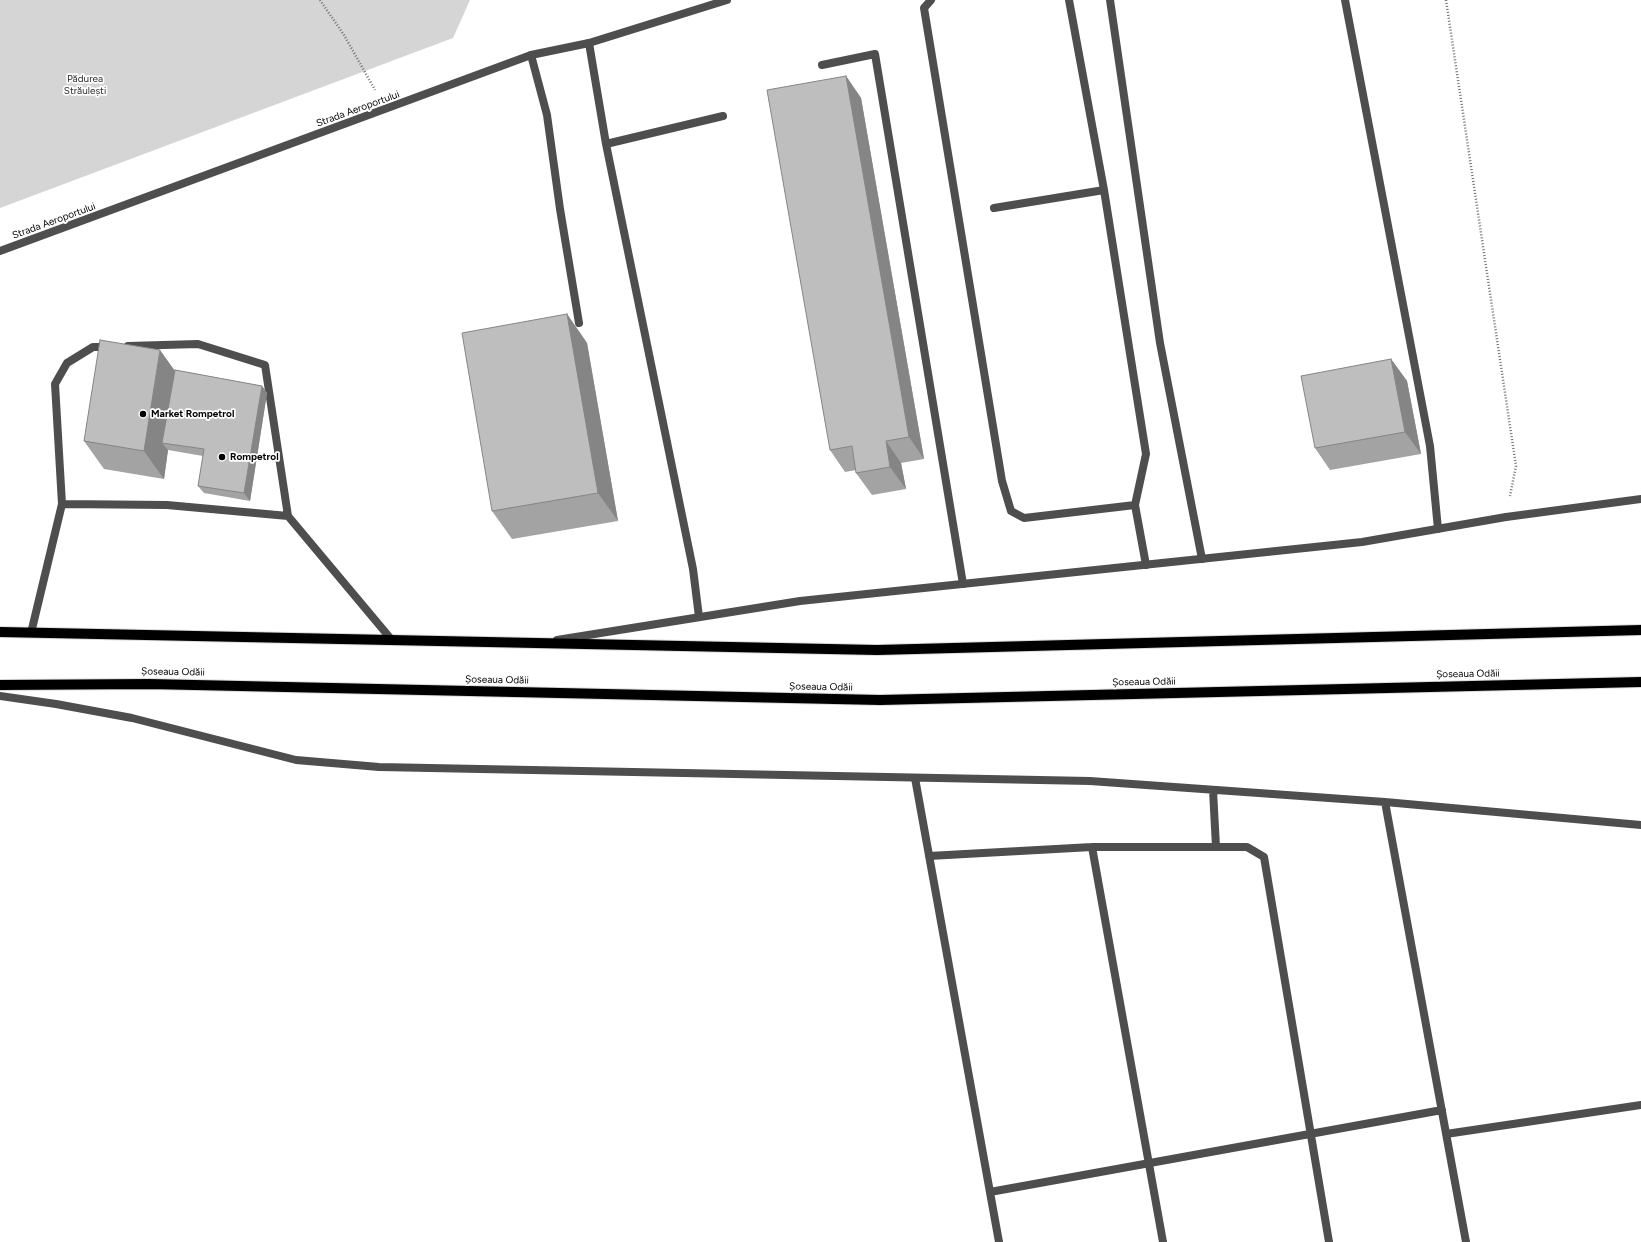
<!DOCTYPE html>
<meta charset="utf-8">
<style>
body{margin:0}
canvas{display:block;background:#fff}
</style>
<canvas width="1641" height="1242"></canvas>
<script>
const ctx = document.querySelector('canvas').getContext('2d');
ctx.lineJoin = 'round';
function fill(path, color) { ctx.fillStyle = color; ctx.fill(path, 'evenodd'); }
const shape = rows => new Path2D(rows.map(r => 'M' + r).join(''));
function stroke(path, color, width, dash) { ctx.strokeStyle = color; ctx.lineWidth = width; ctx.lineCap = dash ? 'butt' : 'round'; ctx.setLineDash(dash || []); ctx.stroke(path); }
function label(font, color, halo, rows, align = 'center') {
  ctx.font = font + ' Figtree,sans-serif'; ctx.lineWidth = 3.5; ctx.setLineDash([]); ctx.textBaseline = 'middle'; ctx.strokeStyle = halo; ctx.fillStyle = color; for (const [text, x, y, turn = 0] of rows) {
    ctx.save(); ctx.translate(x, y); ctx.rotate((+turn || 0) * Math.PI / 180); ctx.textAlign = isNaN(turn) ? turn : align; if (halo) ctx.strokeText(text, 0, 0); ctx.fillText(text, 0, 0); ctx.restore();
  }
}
fill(shape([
 [0,0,470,0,453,38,0,208]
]), '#d5d5d5');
const primary = shape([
 [0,632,877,650,1641,630],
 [0,685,149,684,880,700,1641,682]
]);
stroke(primary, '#dbdbdb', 12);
stroke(shape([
 [320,0,344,35,375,90],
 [1446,0,1516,466,1510,496]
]), '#707070', 2.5, [1, 2]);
stroke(shape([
 [931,0,924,8,1002,481,1011,511,1024,518,1135,505],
 [1069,0,1104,190,1146,454,1135,505,1146,565],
 [1110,0,1160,343,1202,559],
 [1345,0,1430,446,1438,529],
 [589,43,606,144],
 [531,55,547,115,560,209,579,323],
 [822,65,875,54,963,584],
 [994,208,1104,190],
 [128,346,198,344,265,365,288,516],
 [62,504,55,384,67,363,93,347,108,347],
 [1506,517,1641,499],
 [699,617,693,569,606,144,723,116],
 [31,633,62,504,167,505,288,516,391,639],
 [0,696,56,704,132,718,296,760,379,767,1090,781,1385,802,1641,825],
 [915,778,999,1242],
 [1213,790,1216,847],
 [1385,802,1466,1242],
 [1092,847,1163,1242],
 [929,856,1092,847,1247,847,1264,857,1329,1242],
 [1446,1134,1641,1105],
 [990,1192,1442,1110]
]), '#4e4e4e', 8);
stroke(shape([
 [0,251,531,55,589,43,727,0],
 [557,640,800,601,1362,542,1506,517]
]), '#4e4e4e', 8);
stroke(primary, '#000', 10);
fill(shape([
 [846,76,861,98,924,459,901,463,906,489,872,495,856,473,856,470,845,472,830,450],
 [567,314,587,343,618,521,512,539,492,511],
 [1391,359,1407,381,1421,454,1330,470,1315,448],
 [175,370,262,386,267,393,250,501,204,493,198,486,203,456,168,450,164,479,104,469,84,441]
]), '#a3a3a3');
fill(shape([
 [846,76,861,98,924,459,909,437],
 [567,314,587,343,618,521,598,493],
 [160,350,180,378,162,443,168,450,164,479,144,451],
 [1391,359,1407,381,1421,454,1405,432],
 [262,386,267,393,250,501,244,493],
 [886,441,901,463,906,489,890,467]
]), '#858585');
const building = shape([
 [846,76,909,437,886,441,890,467,856,473,852,446,830,450,767,90,846,76],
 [567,314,598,493,492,511,462,333,567,314],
 [100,340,160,350,144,451,84,441,100,340],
 [1391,359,1405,432,1315,448,1301,376,1391,359],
 [175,370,262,386,244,493,198,486,204,449,162,443,175,370]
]);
fill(building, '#bebebe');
stroke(building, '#858585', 1);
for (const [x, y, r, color] of [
 [143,414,4,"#000"],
 [222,457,4,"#000"]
]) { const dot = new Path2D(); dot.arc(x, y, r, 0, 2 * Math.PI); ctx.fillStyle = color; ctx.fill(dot); stroke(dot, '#fff', 1.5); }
label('10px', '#2c2c2c', '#fff', [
 ["Pădurea",85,79],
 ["Străulești",85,91]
]);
label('10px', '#000', '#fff', [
 ["Strada Aeroportului",358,109,-20],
 ["Strada Aeroportului",54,221,-20],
 ["Șoseaua Odăii",173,672,1],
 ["Șoseaua Odăii",1468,674,-1],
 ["Șoseaua Odăii",497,680,1],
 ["Șoseaua Odăii",1144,682,-1],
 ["Șoseaua Odăii",821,687,1]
]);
label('bold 10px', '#000', '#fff', [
 ["Market Rompetrol",151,414],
 ["Rompetrol",230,457]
], 'left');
</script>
